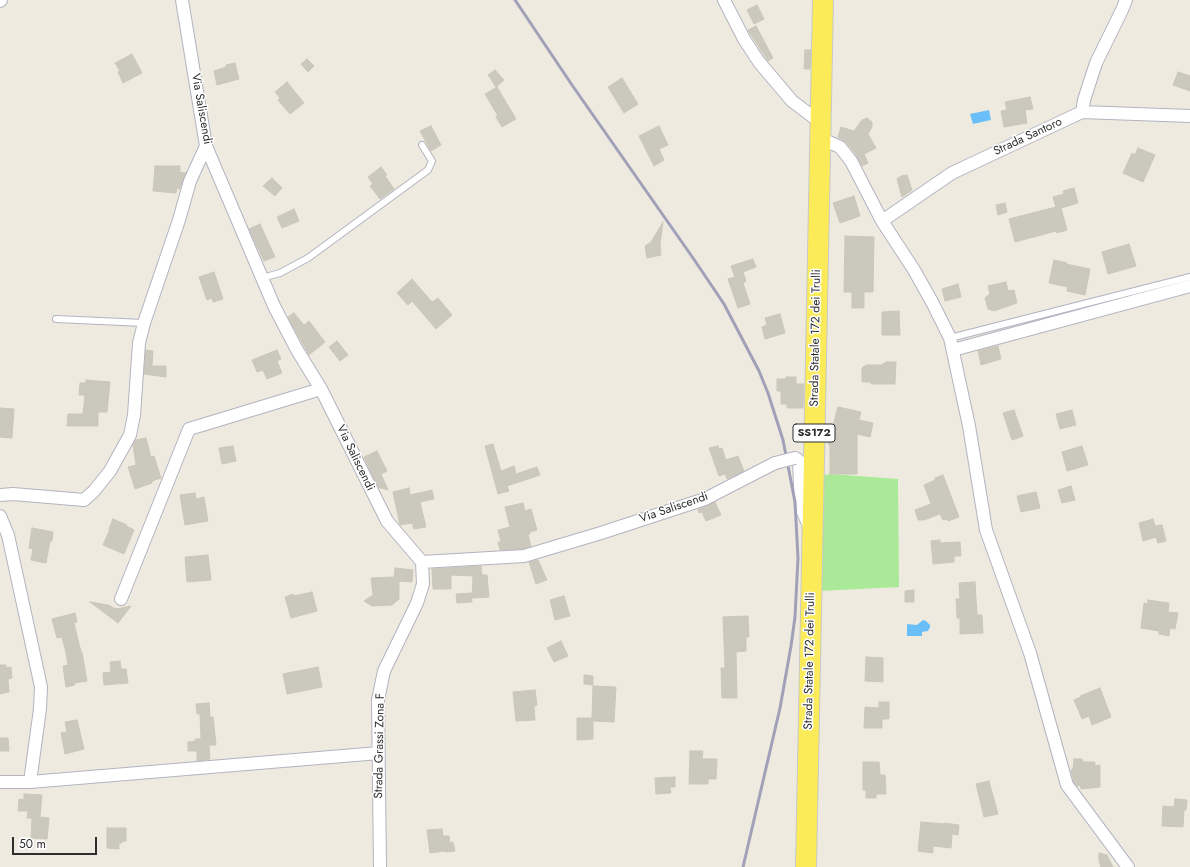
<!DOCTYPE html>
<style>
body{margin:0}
#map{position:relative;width:1190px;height:867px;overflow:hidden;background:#efeadf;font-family:Jost,sans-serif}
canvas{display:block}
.scale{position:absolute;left:12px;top:837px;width:85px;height:18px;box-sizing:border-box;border:2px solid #2d2d2d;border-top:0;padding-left:5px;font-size:12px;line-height:14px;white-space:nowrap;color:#2d2d2d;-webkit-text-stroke:3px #fff;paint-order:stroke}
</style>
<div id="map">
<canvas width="1190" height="867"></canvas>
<div class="scale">50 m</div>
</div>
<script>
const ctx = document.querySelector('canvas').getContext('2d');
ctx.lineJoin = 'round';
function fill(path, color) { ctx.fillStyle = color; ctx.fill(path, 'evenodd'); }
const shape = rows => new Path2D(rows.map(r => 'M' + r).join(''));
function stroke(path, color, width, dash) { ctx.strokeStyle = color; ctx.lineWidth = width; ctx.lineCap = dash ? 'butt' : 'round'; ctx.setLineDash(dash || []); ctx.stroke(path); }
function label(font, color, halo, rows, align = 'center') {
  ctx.font = font + ' Jost,sans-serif'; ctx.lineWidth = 3; ctx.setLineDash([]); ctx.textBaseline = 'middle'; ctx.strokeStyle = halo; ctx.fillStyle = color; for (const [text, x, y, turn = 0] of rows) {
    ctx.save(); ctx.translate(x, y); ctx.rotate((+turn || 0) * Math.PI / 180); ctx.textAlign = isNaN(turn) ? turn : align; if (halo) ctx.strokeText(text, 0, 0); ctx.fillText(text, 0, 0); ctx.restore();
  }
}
fill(shape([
 [830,474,898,479,899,587,820,591,824,475]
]), '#a9e998');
fill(shape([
 [989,110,991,120,973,124,970,114],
 [923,620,926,621,930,625,930,627,928,631,922,632,922,636,907,636,907,624,917,625]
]), '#6bbff8');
const building = shape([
 [757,5,764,19,754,24,747,10,757,5],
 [756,26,773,58,768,61,748,30,756,26],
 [805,50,811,50,810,69,804,69,805,50],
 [132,54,142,73,123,83,118,72,120,71,115,63,132,54],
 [307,59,314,66,308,72,301,64,307,59],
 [235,63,239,79,217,85,214,71,226,67,226,65,235,63],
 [495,70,504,80,496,87,488,75,495,70],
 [1178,72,1190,76,1190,91,1173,85,1178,72],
 [622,78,638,104,624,113,608,87,622,78],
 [287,82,304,103,290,114,278,100,280,98,275,92,287,82],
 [497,87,516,119,502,127,496,117,498,116,485,94,497,87],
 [1030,97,1033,109,1025,110,1027,123,1004,127,1001,111,1007,110,1005,102,1030,97],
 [867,118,872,122,872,127,868,134,876,148,864,154,868,163,862,166,857,156,846,142,838,137,841,127,854,131,862,120,867,118],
 [431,126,441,145,431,151,420,131,431,126],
 [659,126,668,145,659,149,664,160,654,166,639,136,659,126],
 [1138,148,1155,155,1143,182,1123,173,1132,153,1135,155,1138,148],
 [155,166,180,166,180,172,186,173,180,189,177,188,176,193,153,191,155,166],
 [381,167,387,175,385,176,394,189,380,199,370,186,373,184,368,177,381,167],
 [907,175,912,190,902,197,897,179,901,176,907,175],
 [272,178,282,188,275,196,263,186,272,178],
 [1074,188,1078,203,1061,208,1067,230,1057,233,1056,231,1015,242,1009,219,1056,207,1053,197,1064,194,1063,191,1074,188],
 [854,196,860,216,840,223,833,203,854,196],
 [1005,203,1007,212,998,215,996,205,1005,203],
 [294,209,299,221,282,228,277,217,294,209],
 [663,222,660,245,661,255,647,258,645,246,651,242,663,222],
 [260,224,275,257,264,261,249,229,260,224],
 [845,236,874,237,873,292,864,292,864,308,852,308,852,292,844,292,845,236],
 [1129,244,1136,266,1108,274,1102,252,1129,244],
 [753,259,756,267,743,272,746,281,743,283,750,304,738,308,728,279,735,277,731,266,753,259],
 [1054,260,1067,263,1066,264,1090,269,1085,295,1067,291,1068,287,1049,283,1054,260],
 [214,272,223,299,213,302,212,298,207,300,199,277,214,272],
 [412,279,432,302,438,298,452,315,436,329,412,301,408,305,397,293,412,279],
 [1006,282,1008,291,1014,290,1017,303,994,311,988,309,985,298,990,294,988,286,1006,282],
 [958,284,961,297,945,301,942,289,958,284],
 [899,311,900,335,882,335,882,312,899,311],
 [294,313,304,325,309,321,325,342,309,355,288,317,294,313],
 [780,314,785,333,765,339,762,327,767,325,765,318,780,314],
 [337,341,348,355,340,361,329,347,337,341],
 [998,346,1001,359,981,365,978,351,998,346],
 [146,350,153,351,152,366,166,366,166,377,144,374,146,350],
 [277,350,281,359,277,361,282,373,267,379,263,370,257,372,252,360,277,350],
 [886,362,896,362,895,384,871,384,871,382,862,382,862,368,866,365,882,365,886,362],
 [786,377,796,377,796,384,804,384,803,408,787,408,787,404,781,404,781,391,777,391,777,379,786,379,786,377],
 [86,380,110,382,107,412,98,412,98,426,67,426,68,414,83,414,85,395,79,395,80,383,86,383,86,380],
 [838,407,861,412,859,420,873,423,870,437,857,434,857,474,830,474,830,446,826,440,826,433,830,436,838,407],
 [0,408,14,409,12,438,0,437,0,408],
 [1014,410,1023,436,1012,440,1003,413,1014,410],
 [1072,410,1076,425,1060,429,1056,414,1072,410],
 [146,438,151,457,154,456,161,478,152,481,152,483,135,489,128,467,136,465,133,445,136,440,146,438],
 [493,444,501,471,514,466,516,474,537,467,540,475,507,486,509,491,498,494,485,446,493,444],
 [233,446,236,461,222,464,219,448,233,446],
 [718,446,719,449,722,448,726,460,738,456,744,471,727,479,725,474,719,476,709,448,718,446],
 [1082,446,1088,465,1067,471,1062,452,1082,446],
 [377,451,387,471,381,474,388,490,378,487,364,457,377,451],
 [943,475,959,517,948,521,947,519,943,520,940,514,924,520,918,520,915,510,931,504,924,485,935,480,935,478,943,475],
 [1071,486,1075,500,1062,503,1058,490,1071,486],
 [409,488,410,495,432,490,434,499,420,502,426,527,414,529,412,523,400,525,393,492,409,488],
 [1036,492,1040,508,1021,512,1017,496,1036,492],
 [195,493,196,499,204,497,208,521,185,525,180,495,195,493],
 [715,502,721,515,706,521,702,512,699,513,698,509,715,502],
 [523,503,525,511,531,509,537,530,530,532,530,534,528,535,531,546,523,549,500,550,498,542,501,542,498,530,510,527,505,507,523,503],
 [113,519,127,525,126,526,134,530,124,554,103,545,110,529,109,529,113,519],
 [1153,519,1155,526,1162,525,1166,541,1158,543,1156,537,1143,541,1139,523,1153,519],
 [32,528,53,532,52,541,50,541,46,563,31,560,33,549,29,548,32,528],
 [940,540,940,543,960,542,961,556,954,556,954,562,933,564,931,541,940,540],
 [208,555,211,580,187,582,185,557,208,555],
 [538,560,547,580,536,584,529,562,538,560],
 [481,566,482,575,487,575,489,597,472,598,473,576,451,575,451,589,433,589,432,569,481,566],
 [395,568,413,570,412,582,399,581,399,599,392,605,372,606,364,601,373,595,371,578,394,577,395,568],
 [975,582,977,615,982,615,983,633,960,634,960,618,957,618,956,599,960,599,959,583,975,582],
 [914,590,914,602,905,602,905,591,914,590],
 [312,592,317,611,291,618,285,597,293,594,294,596,312,592],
 [471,593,472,602,457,603,456,594,471,593],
 [564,596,570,616,555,620,550,600,564,596],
 [1148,600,1169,603,1168,612,1178,613,1175,629,1170,628,1169,636,1159,634,1159,631,1141,628,1144,603,1148,604,1148,600],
 [90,602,108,605,116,609,131,606,118,623,90,602],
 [75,613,77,622,74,623,81,652,82,652,87,681,74,683,75,685,66,687,63,666,68,665,66,653,62,637,57,638,52,619,75,613],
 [748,616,749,637,746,637,746,651,736,652,737,698,722,698,721,668,725,668,723,617,748,616],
 [561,641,568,656,554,662,547,648,561,641],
 [866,657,883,658,883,682,865,681,866,657],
 [120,661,121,669,126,669,128,683,104,685,103,673,111,672,110,662,120,661],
 [0,665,6,665,6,668,11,667,12,678,8,679,9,692,0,694,0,665],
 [318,667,322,687,287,694,283,674,318,667],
 [584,675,593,676,593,685,584,684,584,675],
 [593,686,616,687,614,722,593,721,593,739,577,740,577,718,592,718,593,686],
 [1100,688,1111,717,1092,725,1089,716,1082,719,1074,700,1081,697,1080,696,1100,688],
 [535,690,537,705,534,706,535,720,516,721,513,692,535,690],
 [879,702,889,702,889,719,882,719,882,728,864,728,865,707,879,708,879,702],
 [209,703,210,717,213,717,216,745,209,745,210,759,197,761,197,751,188,751,188,742,196,741,195,739,201,739,200,714,197,714,196,704,209,703],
 [77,720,84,749,65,754,61,733,67,732,65,722,77,720],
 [0,738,8,738,9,751,0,751,0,738],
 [690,751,703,751,702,759,717,759,716,779,708,779,708,784,689,784,690,751],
 [1074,759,1082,759,1083,762,1095,762,1095,766,1100,765,1100,787,1081,789,1080,785,1077,786,1074,782,1071,770,1073,769,1074,759],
 [863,762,879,762,880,775,885,775,886,794,876,794,876,798,866,798,866,790,863,790,863,762],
 [675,777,675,787,670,787,671,793,656,794,655,778,675,777],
 [989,781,998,814,984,817,976,784,989,781],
 [24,794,42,795,40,817,49,818,47,839,31,838,32,818,27,818,28,811,18,811,19,799,24,800,24,794],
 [1175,799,1187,800,1186,810,1184,810,1183,827,1162,826,1163,806,1174,807,1175,799],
 [921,822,944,824,944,823,959,825,958,835,952,834,951,848,933,846,933,853,918,851,921,822],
 [107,828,126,828,126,841,122,841,122,843,119,843,119,849,107,848,107,828],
 [442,829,443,836,449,836,450,843,453,842,455,851,445,852,445,851,430,853,427,830,442,829],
 [1099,853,1107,855,1113,867,1101,867,1099,861,1099,853]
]);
fill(building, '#cbc8bd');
stroke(building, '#cbc7b8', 1);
const service = shape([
 [262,278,280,273,308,258,428,170,432,161,422,145],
 [56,319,144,323],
 [950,338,1190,277]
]);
const minor = shape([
 [182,0,206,146,274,306,297,350,321,389,387,521,422,562],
 [724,0,744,39,759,62,792,101,821,123],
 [0,1,1,0],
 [1082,112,1084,100,1096,63,1122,10,1126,0],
 [820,138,840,147,851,161,882,221,914,270,932,302,950,338,969,426,986,530,1030,653,1067,785,1128,867],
 [882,221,952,173,1082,112,1190,116],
 [953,350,1190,286],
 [795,458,797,459,799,461,801,508,810,528],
 [0,495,13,494,84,500,94,491,110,471,130,435,134,415,139,343,144,323,179,220,190,181,206,146],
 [0,516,8,535,41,687,40,709,30,782],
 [422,562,524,556,601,533,705,499,775,463],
 [121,599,189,429,321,389],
 [0,782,30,782,379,753],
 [380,867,378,700,384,671,417,603,423,584,422,562]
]);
const primary = shape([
 [806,867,823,0]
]);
stroke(service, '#b3b3c1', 8);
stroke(minor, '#b3b3c1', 14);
stroke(primary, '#c8c8c8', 22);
stroke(service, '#fff', 6);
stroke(minor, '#fff', 12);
stroke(primary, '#fbeb58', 20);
stroke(shape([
 [515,0,572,85,693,258,724,304,759,371,768,393,783,440,795,502,798,558,795,617,791,646,780,708,743,867]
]), '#a0a1b8', 3);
const minorBridge = shape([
 [775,463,795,458]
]);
stroke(minorBridge, '#b3b3c1', 14, []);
stroke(minorBridge, '#fff', 12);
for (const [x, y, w] of [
 [814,433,42]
]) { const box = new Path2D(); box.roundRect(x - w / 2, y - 9, w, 18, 3); ctx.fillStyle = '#fff'; ctx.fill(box); stroke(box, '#2d2d2d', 1); }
label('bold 11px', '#2d2d2d', null, [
 ["SS172",814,433]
]);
label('12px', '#2d2d2d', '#fff', [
 ["Via Saliscendi",201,109,80],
 ["Strada Santoro",1028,137,-25],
 ["Strada Statale 172 dei Trulli",816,338,-89],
 ["Via Saliscendi",355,458,64],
 ["Via Saliscendi",674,508,-19],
 ["Strada Statale 172 dei Trulli",810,661,-89],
 ["Strada Grassi Zona F",380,746,-89]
]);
</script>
